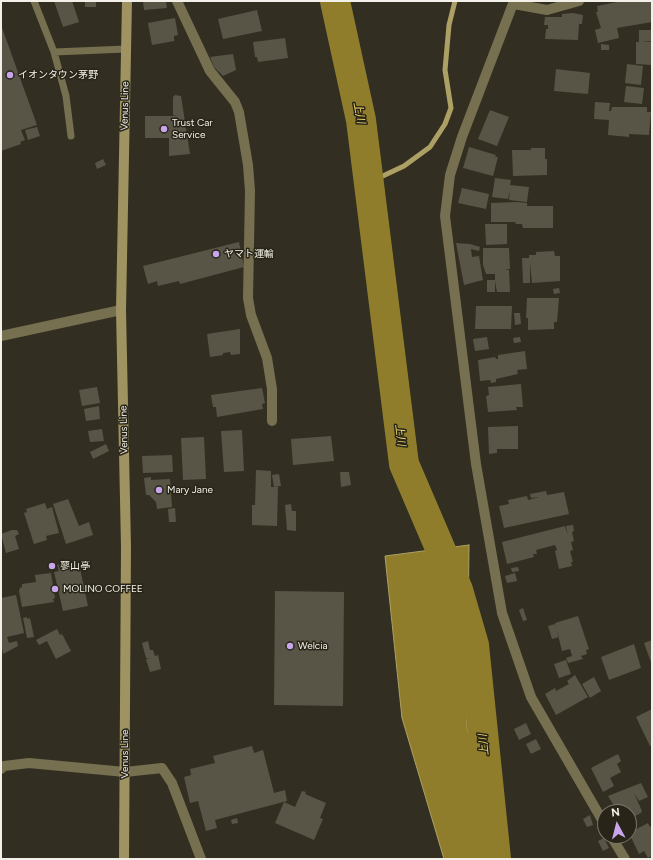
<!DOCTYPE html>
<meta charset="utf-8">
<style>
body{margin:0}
#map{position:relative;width:653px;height:860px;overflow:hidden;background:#322f22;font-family:Figtree,sans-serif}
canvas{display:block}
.frame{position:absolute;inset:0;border:2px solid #f2f0e8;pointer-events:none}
.north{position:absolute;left:597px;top:804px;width:40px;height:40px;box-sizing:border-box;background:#282518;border:1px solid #79766b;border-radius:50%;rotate:353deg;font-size:11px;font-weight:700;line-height:16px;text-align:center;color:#f2f0e8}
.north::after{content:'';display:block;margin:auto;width:14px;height:18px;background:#c9a5ee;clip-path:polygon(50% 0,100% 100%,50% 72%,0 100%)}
</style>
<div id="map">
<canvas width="653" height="860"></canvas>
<div class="frame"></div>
<div class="north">N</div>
</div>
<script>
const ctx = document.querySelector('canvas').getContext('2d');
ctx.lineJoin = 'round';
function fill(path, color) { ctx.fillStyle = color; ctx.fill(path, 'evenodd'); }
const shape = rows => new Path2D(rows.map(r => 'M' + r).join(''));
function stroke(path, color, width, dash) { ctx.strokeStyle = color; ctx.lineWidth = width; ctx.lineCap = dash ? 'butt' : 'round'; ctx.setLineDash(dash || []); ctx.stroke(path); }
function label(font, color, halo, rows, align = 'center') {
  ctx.font = font + ' Figtree,"Noto Sans JP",sans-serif'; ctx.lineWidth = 3; ctx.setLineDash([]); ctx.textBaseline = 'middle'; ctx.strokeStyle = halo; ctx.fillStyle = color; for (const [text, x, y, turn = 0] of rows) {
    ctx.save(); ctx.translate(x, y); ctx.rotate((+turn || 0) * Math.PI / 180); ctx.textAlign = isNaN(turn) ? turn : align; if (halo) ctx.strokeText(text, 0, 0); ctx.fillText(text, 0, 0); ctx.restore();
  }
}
const water = shape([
 [469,545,467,728,499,859,444,859,402,718,385,556,469,545]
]);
fill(water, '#8f7d2c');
stroke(water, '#ada064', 1);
stroke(shape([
 [370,182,404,166,430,147,445,124,451,108,445,70,449,25,455,1]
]), '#ada064', 5);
stroke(shape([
 [335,1,361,120,404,464,458,590,474,645,496,859]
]), '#8f7d2c', 30);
fill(shape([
 [54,1,72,1,79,22,63,27],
 [85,1,96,1,96,7,85,7],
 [143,1,166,1,167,8,144,10],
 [622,1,652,1,652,22,617,28,619,38,598,43,595,30,601,28,596,12,598,12,597,6],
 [257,10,262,31,223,39,218,19],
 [573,13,583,15,582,24,579,24,578,40,545,39,546,29,548,29,548,25,544,25,545,17,562,17,562,14],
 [175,18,178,35,174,36,174,41,152,45,148,23],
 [1,25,37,125,21,130,25,140,20,142,21,144,1,151],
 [639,30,652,30,652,41,642,41,652,42,652,65,636,64,636,42,639,42],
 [285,38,288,58,258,62,257,57,255,57,253,42],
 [601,44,609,45,609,50,601,50],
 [233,54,236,70,223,76,214,67,210,57],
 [627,64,643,66,641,85,625,83],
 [556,69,590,73,588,94,554,91],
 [626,86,644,88,642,104,624,102],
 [175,95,181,96,190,154,169,156,169,138,145,138,145,116,177,116,173,115,173,97],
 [595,102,610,103,609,111,611,111,612,107,647,107,647,112,651,112,649,135,629,134,629,137,608,135,609,120,594,119],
 [490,110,509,117,497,146,478,139],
 [37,127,40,136,28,140,25,130],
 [469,147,496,155,495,157,498,157,493,176,463,168],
 [531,148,545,148,545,159,547,159,547,175,513,176,512,150,531,150],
 [103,159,106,165,97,169,95,163],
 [495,178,511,180,510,185,529,187,527,202,509,200,510,191,508,199,492,197],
 [462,188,489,194,486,209,458,203],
 [517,202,527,203,527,206,553,206,553,228,523,228,522,224,516,224,515,222,491,222,491,203],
 [485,224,507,224,507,244,486,245],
 [239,242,244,267,180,284,179,281,158,286,157,281,148,284,143,266],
 [456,243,470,244,480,247,479,251,471,249,472,257,479,256,483,280,464,285],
 [483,248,509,248,510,269,505,269,509,270,510,292,497,292,495,281,495,292,487,292,487,280,495,280,495,274,486,274,483,265],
 [554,251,555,256,560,256,560,281,532,283,530,263,530,283,523,283,522,258,529,258,529,255,536,255,536,252],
 [559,288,560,293,554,294,553,289],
 [527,298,559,298,557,322,554,322,554,329,528,330,528,318,526,318],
 [476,306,512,306,511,329,475,329],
 [514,313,520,313,521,324,515,325],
 [240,329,240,354,231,355,230,352,223,353,223,355,210,357,207,334],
 [487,337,489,349,475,351,473,339],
 [520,337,521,342,514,343,513,338],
 [525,351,527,369,517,370,518,374,496,379,496,382,491,383,490,380,480,381,478,360,495,357,496,359,498,359,498,355],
 [521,384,523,407,516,407,517,410,488,412,486,396,489,395,488,387],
 [97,387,100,403,82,406,79,390],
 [262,388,265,403,262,404,263,409,217,417,216,407,213,407,211,395],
 [99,406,100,419,86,421,84,409],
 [518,426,518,449,497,449,497,453,489,454,488,427],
 [102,429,104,441,90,442,88,431],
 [242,430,244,471,224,472,221,431],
 [331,436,334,461,293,465,291,439],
 [204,437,206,479,183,480,181,438],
 [106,444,109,451,93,459,90,452],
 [172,455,173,472,143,473,142,456],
 [256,470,271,471,271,487,278,487,277,526,252,525,252,505,255,505],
 [340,472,349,472,351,485,341,487],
 [279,474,281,486,274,487,272,475],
 [151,477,151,480,170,479,172,507,157,509,156,502,149,495,146,495,144,478],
 [546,491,547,495,564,492,569,514,504,528,499,506,509,504,508,500,527,496,528,500,539,497,531,498,530,494],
 [68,499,79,526,89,522,93,535,66,544,53,504],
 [45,503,47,509,52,507,59,533,46,536,47,540,34,544,24,513,27,512,26,509],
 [291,504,292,511,296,511,296,531,287,530,285,505],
 [175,508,176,522,169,522,168,509],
 [573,525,574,531,572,532,574,541,571,542,573,550,570,551,573,562,571,562,572,566,559,569,555,551,557,550,555,545,536,550,537,554,533,554,534,557,507,564,502,542,565,526,568,535,566,526],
 [12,530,17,530,19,534,15,536,19,549,6,553,1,534],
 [70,563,71,566,79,564,88,606,63,611,54,572,59,571,57,565],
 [518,567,519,571,512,572,511,568],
 [51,573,55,598,53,599,54,602,22,607,19,591,20,588,22,587,22,584,36,582,35,575],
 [515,573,517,581,507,583,505,576],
 [275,591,344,592,343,706,274,705],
 [16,595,24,633,7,637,9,643,17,641,18,646,3,654,1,644,1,598],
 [523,608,527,620,523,621,519,610],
 [578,616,589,649,586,650,587,654,581,656,583,659,568,663,566,658,572,656,570,649,562,651,555,623],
 [27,617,27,619,30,618,34,637,27,638,23,618],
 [555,624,559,637,552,639,548,626],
 [57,629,60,635,62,634,71,651,56,659,47,641,39,645,36,640],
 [652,640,652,665,644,643],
 [148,641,150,650,153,650,155,656,158,655,161,669,150,672,146,659,150,658,146,658,142,643],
 [634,644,641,668,609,680,601,657],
 [566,660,571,674,559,678,554,664],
 [575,675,588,697,556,715,545,694,555,688,556,691,569,684,567,681],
 [594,677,601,691,590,698,582,684],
 [652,709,652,745,650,746,636,717],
 [526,723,531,734,519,740,514,729],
 [536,739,541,749,531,754,526,744],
 [252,746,254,753,263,750,274,793,285,790,287,801,215,820,217,828,206,831,198,801,190,803,184,777,191,775,190,769,215,763,213,756],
 [618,754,621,761,617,764,621,772,610,778,614,786,603,792,591,768],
 [641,783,648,797,639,801,634,793,642,811,641,813,629,819,629,812,618,812,608,796],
 [302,791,306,792,305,794,326,803,320,818,323,819,314,840,275,823,284,802,295,807],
 [590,815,593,825,587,827,583,819],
 [237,818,238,823,232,824,231,820],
 [648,823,650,827,652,826,652,856,648,858,644,851,639,854,629,833],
 [604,838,609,848,603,851,598,841]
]), '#585547');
stroke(shape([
 [34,1,54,52,66,96,71,136],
 [54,52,126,49]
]), '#766f50', 7);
stroke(shape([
 [177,1,210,71,235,102,239,112,248,165,250,191,248,298,251,315,267,358,272,389,272,421],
 [514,1,462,137,450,175,445,216,476,464,502,613,531,697,605,825],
 [514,4,547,10,579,1],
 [1,336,121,310],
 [1,769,4,766,29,763,125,772,162,768,172,783,201,859],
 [611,836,625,859]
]), '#766f50', 10);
stroke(shape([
 [124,859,126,547,121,310,127,1]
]), '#9e9361', 10);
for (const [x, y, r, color] of [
 [10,75,4,"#c9a5ee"],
 [164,129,4,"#c9a5ee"],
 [216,254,4,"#c9a5ee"],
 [159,490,4,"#c9a5ee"],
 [52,566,4,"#c9a5ee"],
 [55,589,4,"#c9a5ee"],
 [290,646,4,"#c9a5ee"]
]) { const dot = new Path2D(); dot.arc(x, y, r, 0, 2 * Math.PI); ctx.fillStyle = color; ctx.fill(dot); stroke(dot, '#282518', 1.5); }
label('10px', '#f2f0e8', '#282518', [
 ["イオンタウン茅野",18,75],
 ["Trust Car",172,123],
 ["Service",172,135],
 ["ヤマト運輸",224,254],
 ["Mary Jane",167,490],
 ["蓼山亭",60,566],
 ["MOLINO COFFEE",63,589],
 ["Welcia",298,646]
], 'left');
label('10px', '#f2f0e8', '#282518', [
 ["Venus Line",125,106,-89],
 ["Venus Line",124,430,-91],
 ["Venus Line",125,754,-90]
]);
label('italic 11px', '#f2d96c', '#282518', [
 ["上川",359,113,79],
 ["上川",400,435,83],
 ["上川",484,745,-96]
]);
</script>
